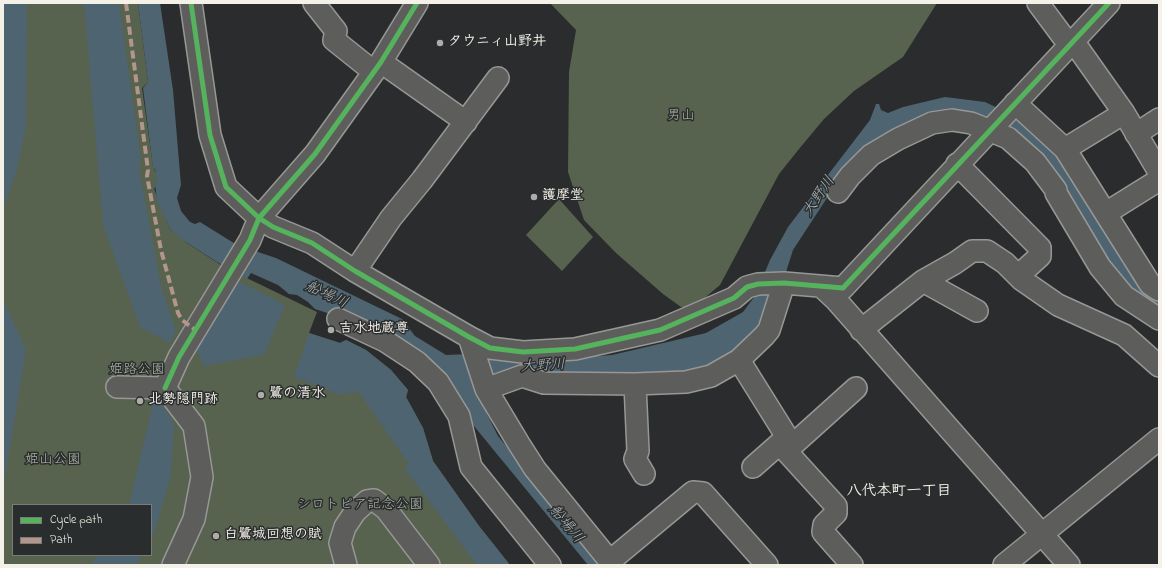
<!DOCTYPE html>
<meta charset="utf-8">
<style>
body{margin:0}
#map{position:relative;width:1162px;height:568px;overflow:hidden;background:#2b2c2d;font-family:"Indie Flower",sans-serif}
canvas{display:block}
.frame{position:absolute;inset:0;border:4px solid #f4f1e8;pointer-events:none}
.legend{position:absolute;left:12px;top:504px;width:140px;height:52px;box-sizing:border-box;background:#2a2d2e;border:1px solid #7b7b78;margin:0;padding:5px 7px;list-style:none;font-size:12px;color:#f4f1e8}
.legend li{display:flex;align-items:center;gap:8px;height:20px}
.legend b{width:20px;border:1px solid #7b7b78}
</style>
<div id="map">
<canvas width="1162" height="568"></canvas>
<div class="frame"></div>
<ul class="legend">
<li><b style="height:5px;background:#56b35d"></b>Cycle path</li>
<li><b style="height:5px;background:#b2968c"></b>Path</li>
</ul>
</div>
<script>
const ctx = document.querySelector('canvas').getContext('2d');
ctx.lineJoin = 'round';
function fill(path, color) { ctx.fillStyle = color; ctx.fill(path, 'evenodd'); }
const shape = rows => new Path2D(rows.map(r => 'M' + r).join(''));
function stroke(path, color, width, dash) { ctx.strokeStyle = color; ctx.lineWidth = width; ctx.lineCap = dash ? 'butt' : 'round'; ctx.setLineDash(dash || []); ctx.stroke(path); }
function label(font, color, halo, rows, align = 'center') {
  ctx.font = font + ' "Indie Flower","Klee One",sans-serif'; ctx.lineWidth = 3; ctx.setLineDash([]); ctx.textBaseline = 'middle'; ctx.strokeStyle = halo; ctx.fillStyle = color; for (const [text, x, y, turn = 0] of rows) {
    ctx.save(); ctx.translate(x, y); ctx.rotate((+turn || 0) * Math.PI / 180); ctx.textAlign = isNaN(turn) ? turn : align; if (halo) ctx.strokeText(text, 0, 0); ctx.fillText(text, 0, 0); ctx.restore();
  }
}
fill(shape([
 [3,3,138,3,148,82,142,88,153,166,159,180,154,189,170,229,187,243,224,267,317,312,309,333,340,343,346,340,366,350,391,370,408,390,406,397,423,428,433,461,479,526,510,565,3,565],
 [13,505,151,505,151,555,13,555],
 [550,3,937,3,903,57,854,91,824,119,799,149,779,174,720,285,694,307,681,307,663,294,616,253,584,220,568,172,569,72,576,30],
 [559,199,593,237,562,271,526,235]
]), '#57634e');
fill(shape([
 [3,3,27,3,26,128,16,172,3,210],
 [84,3,119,3,141,159,139,169,161,286,176,331,170,343,140,327,103,225],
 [138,3,160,3,173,90,181,185,177,198,181,211,190,222,195,224,200,222,237,245,276,258,402,319,415,336,446,355,468,354,553,359,612,355,706,333,743,312,755,296,770,260,788,227,870,120,876,104,879,104,881,110,888,113,903,107,945,97,985,102,1023,120,1059,157,1099,220,1091,233,974,115,842,175,793,250,786,272,757,337,718,366,690,372,479,386,487,414,498,436,605,565,588,565,469,420,352,321,315,309,308,302,297,295,289,294,278,285,251,273,247,279,217,262,181,239,170,229,157,200,155,185,157,181,155,169,153,168,143,88,148,82],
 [240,282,285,305,264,355,204,366,195,347,230,285],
 [3,299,26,350,3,489],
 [309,333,340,343,346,340,366,350,391,370,408,390,406,397,423,428,433,461,479,526,510,565,477,565,405,469,409,464,358,391,341,395,294,377],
 [154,399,159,399,174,424,171,474,155,531,151,538,151,505,129,505],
 [97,555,142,555,136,565,91,565]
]), '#4e6470');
stroke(shape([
 [1076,194,1123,275,1142,295,1159,305]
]), '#4e6470', 28);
const minor = shape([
 [191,3,210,135,226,187,259,218,273,227,312,243,355,271,469,337,490,348,523,352,575,349,660,330,734,298,747,287,758,284,784,283,843,288,1109,3],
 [314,3,336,31,334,40,374,72],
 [1038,3,1064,38,1078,48,1124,113,1159,172],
 [381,62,466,122],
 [1015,103,1065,149,1150,284,1159,290],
 [1136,134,1159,119],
 [1065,149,1124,113],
 [957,164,1040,248,1040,256,1018,276],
 [838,192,850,176,871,155,898,139,932,123,952,120,971,123,1008,138,1035,162,1056,190,1056,193,1100,267,1124,296,1159,319],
 [1106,213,1159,180],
 [355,271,391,218,422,180,498,78],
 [923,281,977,311],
 [822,287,836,300,1069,565],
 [338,319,385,341,417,362,438,382,459,416,471,467,550,565],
 [861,330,923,281,955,263,972,251,987,251,1005,263,1022,280,1058,305,1124,335,1159,366],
 [469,337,486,389,519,444,535,469,613,565],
 [739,360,787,437,786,451,836,506,836,513,824,525,823,532,852,565],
 [635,384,638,451,635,459,644,474],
 [117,387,165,388],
 [165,388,179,357,250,240,259,218,315,154,381,62,417,3],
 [165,388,194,426,202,477,194,519,173,565],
 [486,389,522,376,544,383,635,384,686,382,711,376,739,360,764,336,769,330,784,283],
 [786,451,856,388],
 [753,467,787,437],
 [610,561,693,492,703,493,767,565],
 [346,565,340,543,345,527,355,512,367,501,374,500,386,509,429,565],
 [1004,565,1159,439]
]);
stroke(minor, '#979796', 24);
stroke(minor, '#5d5d5c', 21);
stroke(shape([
 [126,3,148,170,147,176,161,250,178,313,182,320,194,329]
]), '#b2968c', 4, [8, 4]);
stroke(shape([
 [191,3,210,135,226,187,259,218,273,227,312,243,355,271,469,337,490,348,523,352,575,349,660,330,734,298,747,287,758,284,784,283,843,288,1109,3],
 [165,388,179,357,250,240,259,218,315,154,381,62,417,3]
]), '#56b35d', 5);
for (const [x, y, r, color] of [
 [440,43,4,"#aeaca7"],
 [534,197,4,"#aeaca7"],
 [331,330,4,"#aeaca7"],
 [261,395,4,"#aeaca7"],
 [140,401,4,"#aeaca7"],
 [216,536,4,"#aeaca7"]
]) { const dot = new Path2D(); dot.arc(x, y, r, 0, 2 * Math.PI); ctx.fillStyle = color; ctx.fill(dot); stroke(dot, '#2a2d2e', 1.5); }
label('bold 14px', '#f4f1e8', '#2a2d2e', [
 ["タウニィ山野井",448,43],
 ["護摩堂",542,197],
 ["吉水地蔵尊",339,330],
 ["鷺の清水",269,395],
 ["北勢隠門跡",148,401],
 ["白鷺城回想の賦",224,536]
], 'left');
label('14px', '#b0b5a5', '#2a2d2e', [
 ["男山",681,117],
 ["姫路公園",137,371],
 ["姫山公園",53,461],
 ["シロトピア記念公園",360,506]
]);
label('italic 15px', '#abb4b5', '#2a2d2e', [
 ["大野川",820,197,-56],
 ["船場川",326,296,25],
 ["大野川",543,367,-3],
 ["船場川",565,525,50]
]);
label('bold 15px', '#f4f1e8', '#2a2d2e', [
 ["八代本町一丁目",899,493]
]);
</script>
